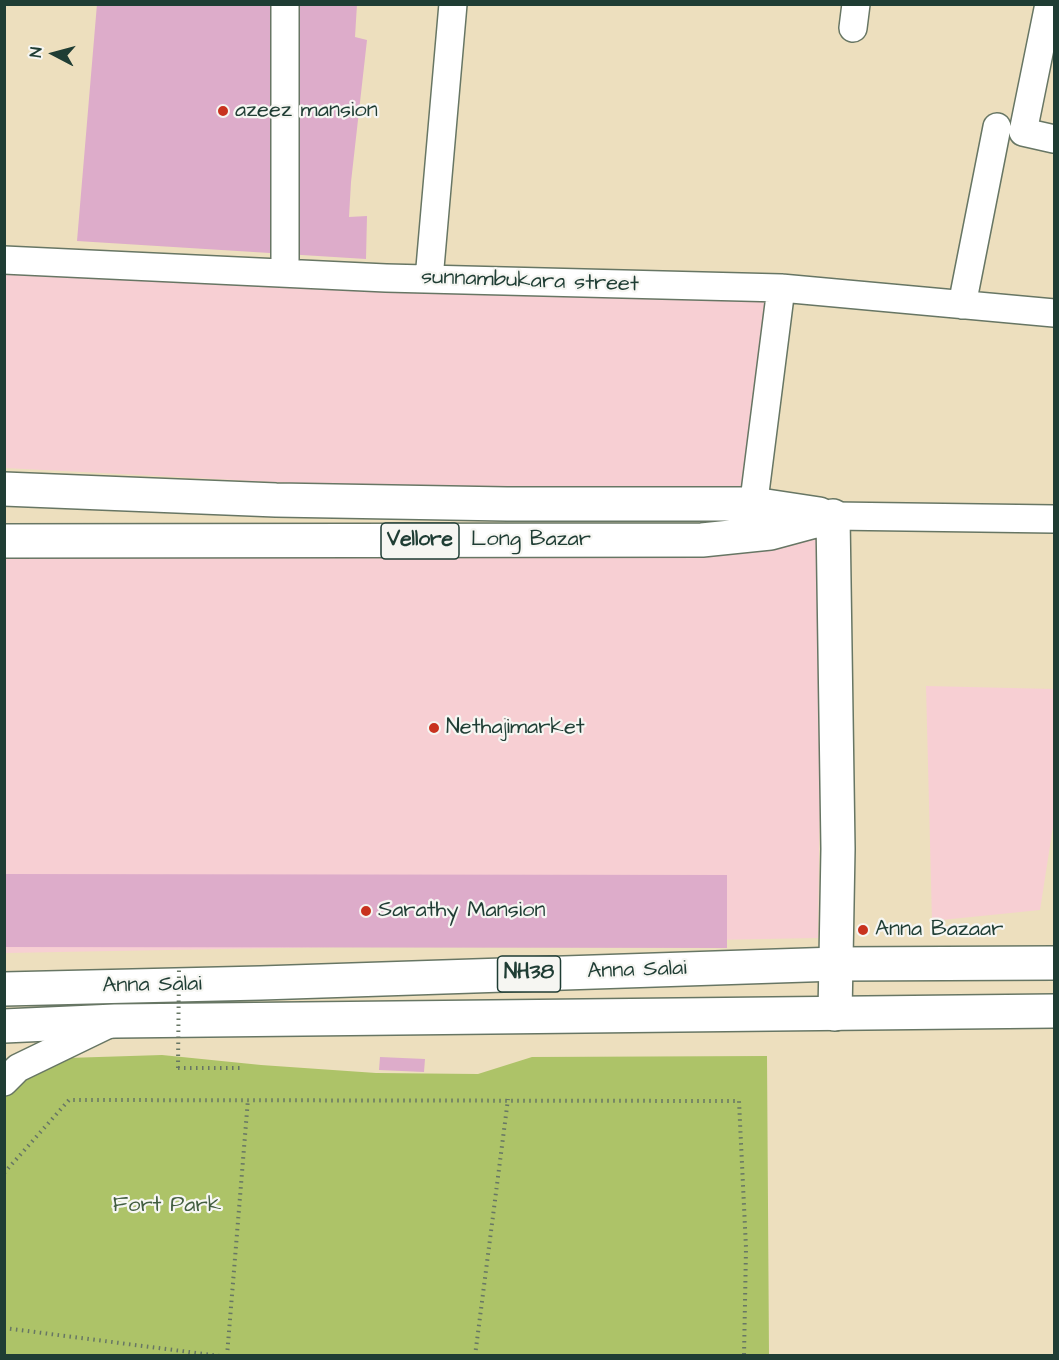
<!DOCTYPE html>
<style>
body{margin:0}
#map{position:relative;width:1059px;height:1360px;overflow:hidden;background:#eddfbe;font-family:"Architects Daughter",sans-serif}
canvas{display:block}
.frame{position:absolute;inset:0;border:6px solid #1f3d34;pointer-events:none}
.north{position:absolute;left:24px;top:24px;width:60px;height:60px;-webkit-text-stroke:4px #f6f6f2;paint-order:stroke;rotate:276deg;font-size:16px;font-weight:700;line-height:24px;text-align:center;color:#1f3d34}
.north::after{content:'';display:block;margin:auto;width:21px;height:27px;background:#1f3d34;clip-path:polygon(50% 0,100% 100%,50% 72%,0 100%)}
</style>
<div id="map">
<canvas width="1059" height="1360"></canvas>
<div class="frame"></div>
<div class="north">N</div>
</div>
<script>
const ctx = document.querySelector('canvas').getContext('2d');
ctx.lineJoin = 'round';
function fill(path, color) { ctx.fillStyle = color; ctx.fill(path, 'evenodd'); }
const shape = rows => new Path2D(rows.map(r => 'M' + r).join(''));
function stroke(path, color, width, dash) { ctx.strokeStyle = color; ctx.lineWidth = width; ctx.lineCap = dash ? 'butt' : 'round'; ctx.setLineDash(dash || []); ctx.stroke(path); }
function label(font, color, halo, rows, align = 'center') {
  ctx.font = font + ' "Architects Daughter",sans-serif'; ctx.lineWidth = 4.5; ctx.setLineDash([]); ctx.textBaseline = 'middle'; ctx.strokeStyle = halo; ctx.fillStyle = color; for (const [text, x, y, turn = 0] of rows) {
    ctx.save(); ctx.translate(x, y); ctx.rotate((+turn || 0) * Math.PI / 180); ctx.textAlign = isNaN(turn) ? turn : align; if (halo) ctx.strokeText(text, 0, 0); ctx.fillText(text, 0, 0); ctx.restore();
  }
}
fill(shape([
 [4,274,766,298,742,494,483,493,5,468],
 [823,532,818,938,5,953,4,552],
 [926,686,1054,689,1054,820,1040,910,932,921]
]), '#f7cfd3');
fill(shape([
 [162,1055,261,1065,376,1073,478,1074,532,1057,767,1056,769,1355,5,1355,4,1060]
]), '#adc368');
fill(shape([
 [97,4,357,4,355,37,367,40,351,182,349,217,367,216,366,259,77,241],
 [4,874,727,875,727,948,4,947],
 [380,1057,425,1059,424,1072,379,1070]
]), '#ddacca');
const street = shape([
 [1049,4,1023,132,1054,139],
 [853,28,856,4],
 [4,260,386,278,781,288,1054,313],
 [285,273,285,4],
 [429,279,453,4],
 [962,305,997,127],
 [833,516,1054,519],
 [751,524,781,288],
 [4,1082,18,1068,111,1023]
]);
const primary = shape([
 [4,489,276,500,507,504,753,504,819,514],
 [833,516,838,849,835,1014],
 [4,541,702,540,770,533,833,516]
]);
const highway = shape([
 [4,989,261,983,837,964,1054,963],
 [4,1026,115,1021,1054,1011]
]);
stroke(street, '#677664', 30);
stroke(primary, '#677664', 36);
stroke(highway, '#677664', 36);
stroke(shape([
 [178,1068,244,1068],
 [4,1173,69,1100,739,1101,746,1248,744,1356],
 [4,1328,220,1356],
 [227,1356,248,1099],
 [475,1356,508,1099]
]), '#677664', 4, [1.5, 4.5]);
stroke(street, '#fff', 27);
stroke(primary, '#fff', 33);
stroke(highway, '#fff', 33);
stroke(shape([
 [178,1068,179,966]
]), '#677664', 4, [1.5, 4.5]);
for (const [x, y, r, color] of [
 [223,111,6,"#c8321e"],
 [434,728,6,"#c8321e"],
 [366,911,6,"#c8321e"],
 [863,930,6,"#c8321e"]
]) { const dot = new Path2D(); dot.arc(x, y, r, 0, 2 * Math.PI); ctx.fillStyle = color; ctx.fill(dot); stroke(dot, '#f6f6f2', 2); }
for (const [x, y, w] of [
 [420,541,78],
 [529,974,63]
]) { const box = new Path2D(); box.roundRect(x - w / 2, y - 18, w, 36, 4.5); ctx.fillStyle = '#f6f6f2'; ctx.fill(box); stroke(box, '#1f3d34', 1.5); }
label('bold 21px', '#1f3d34', null, [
 ["Vellore",420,541],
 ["NH38",529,974]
]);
label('22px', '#1f3d34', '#f6f6f2', [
 ["azeez mansion",235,111],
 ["Nethajimarket",446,728],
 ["Sarathy Mansion",378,911],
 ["Anna Bazaar",875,930]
], 'left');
label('22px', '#1f3d34', '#f6f6f2', [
 ["sunnambukara street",530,282,2],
 ["Long Bazar",531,540],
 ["Anna Salai",637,971,-2],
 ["Anna Salai",152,986,-1]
]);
label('22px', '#425e41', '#f6f6f2', [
 ["Fort Park",167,1206]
]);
</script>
